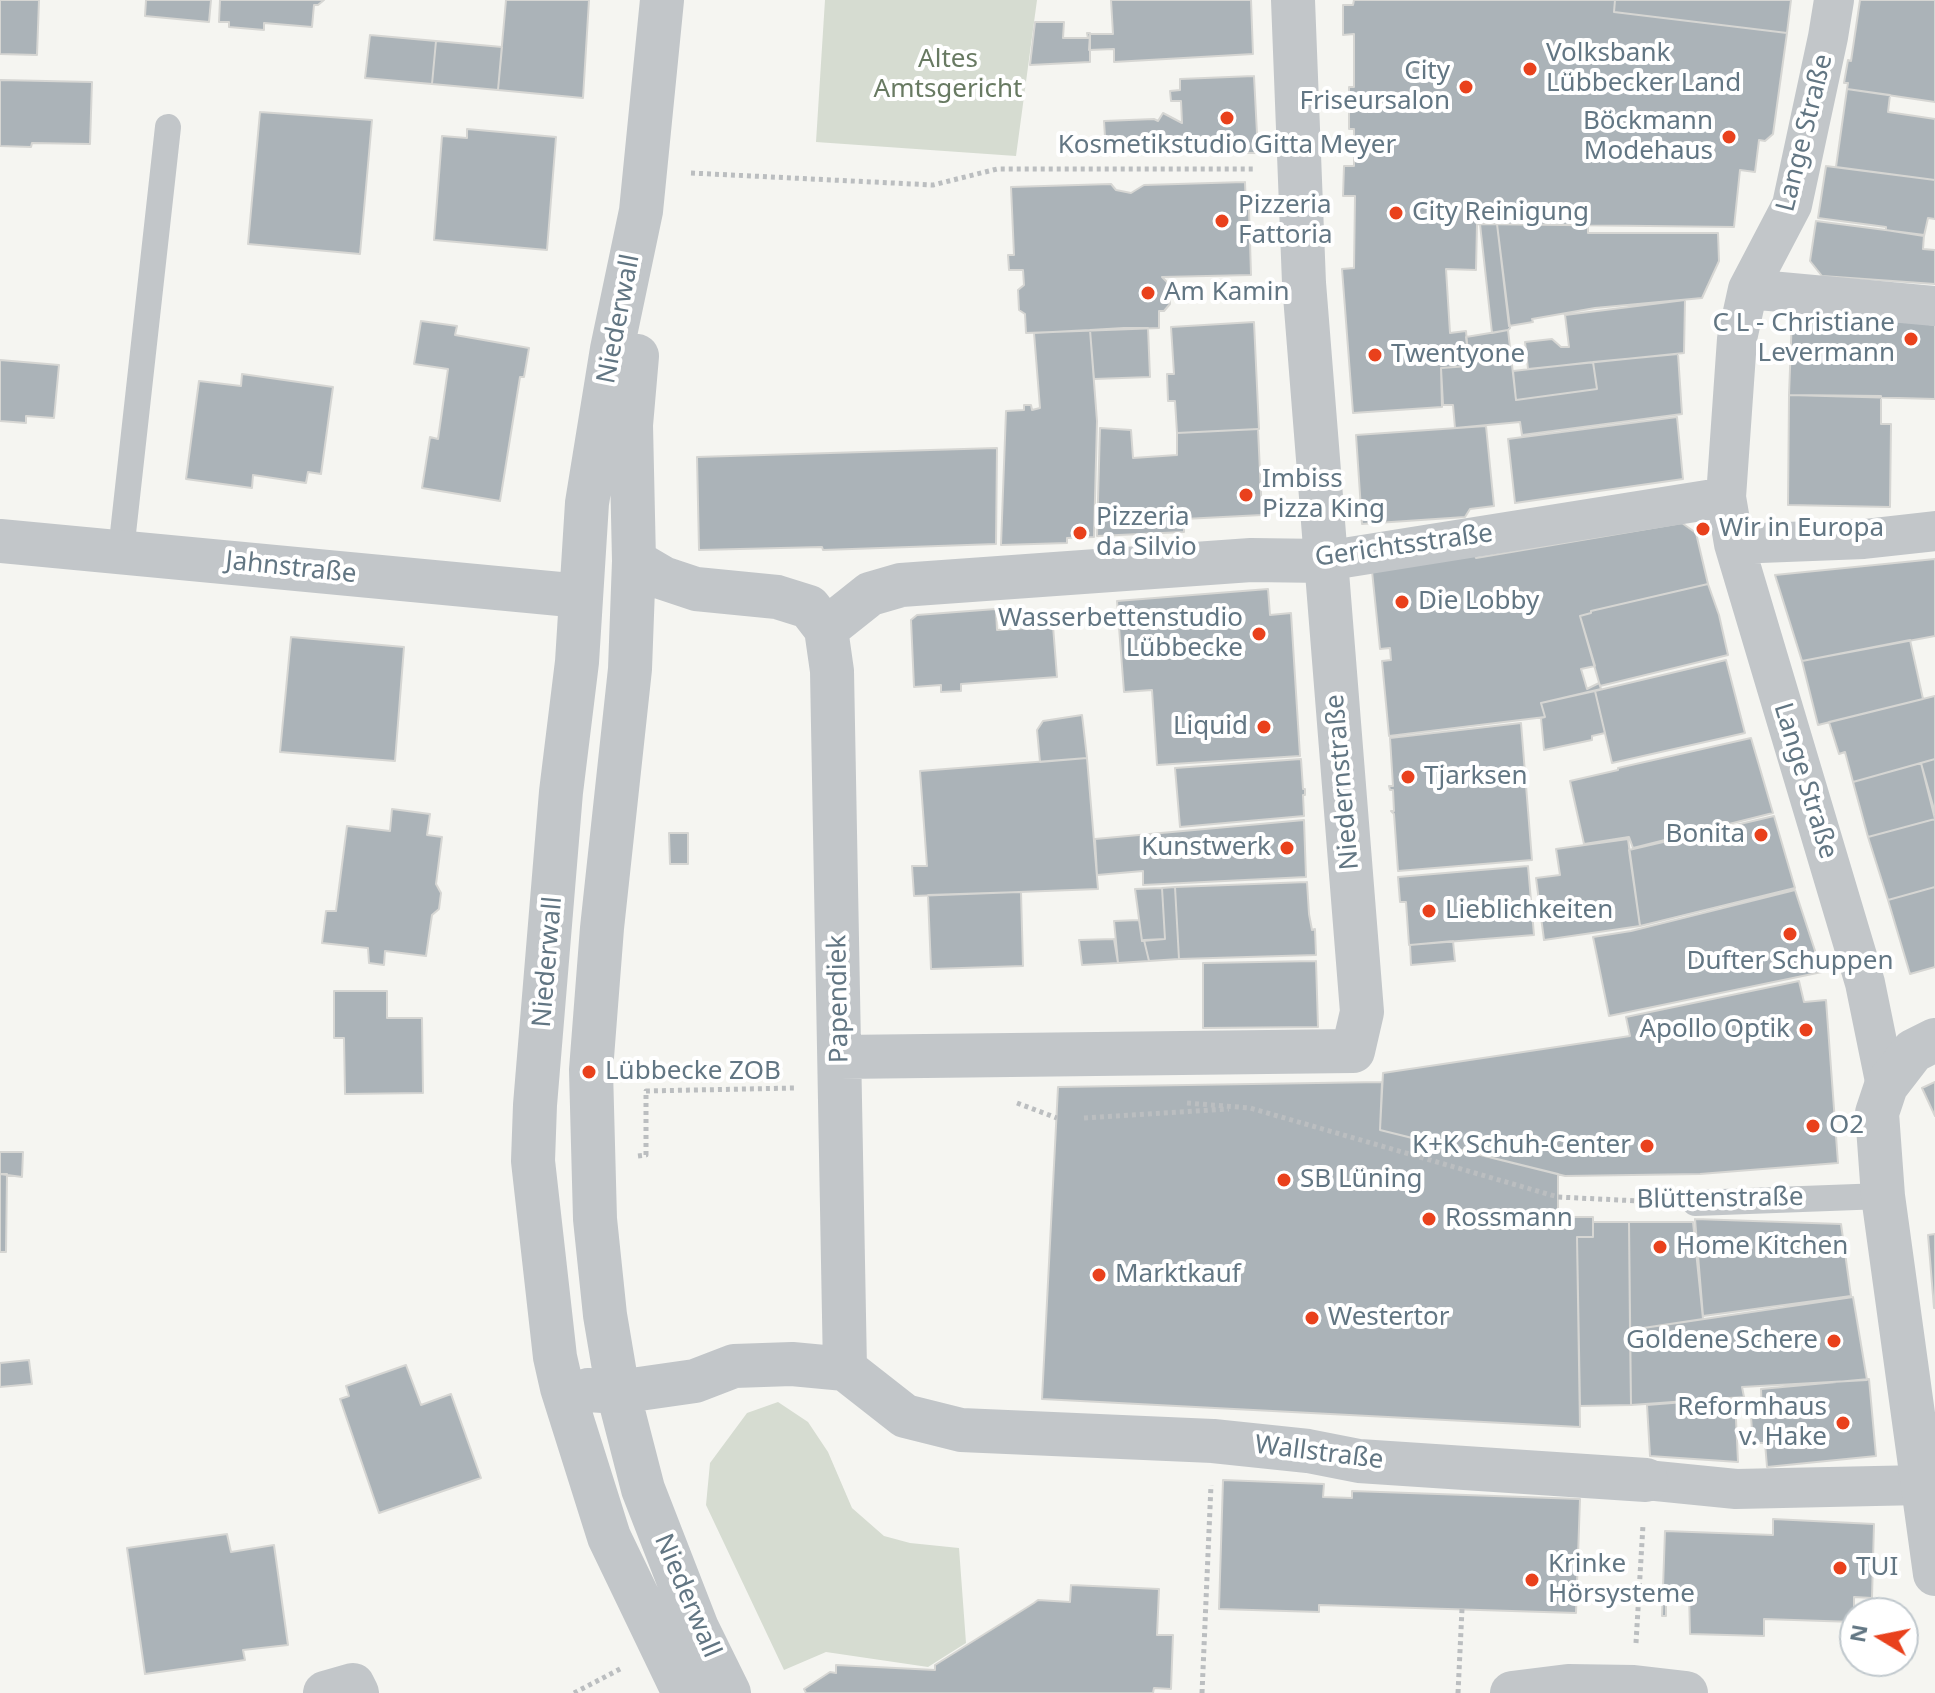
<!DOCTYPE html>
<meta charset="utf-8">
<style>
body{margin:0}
#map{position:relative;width:1935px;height:1693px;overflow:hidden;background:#f5f5f1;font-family:"Noto Sans",sans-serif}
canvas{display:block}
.north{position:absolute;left:1839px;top:1597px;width:80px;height:80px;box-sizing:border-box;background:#fff;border:2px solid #c0c8cd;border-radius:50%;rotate:280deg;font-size:22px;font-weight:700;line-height:32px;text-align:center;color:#627683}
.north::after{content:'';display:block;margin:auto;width:28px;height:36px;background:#e9411c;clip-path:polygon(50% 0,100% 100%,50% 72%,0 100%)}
</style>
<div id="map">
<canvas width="1935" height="1693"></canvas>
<div class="north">N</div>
</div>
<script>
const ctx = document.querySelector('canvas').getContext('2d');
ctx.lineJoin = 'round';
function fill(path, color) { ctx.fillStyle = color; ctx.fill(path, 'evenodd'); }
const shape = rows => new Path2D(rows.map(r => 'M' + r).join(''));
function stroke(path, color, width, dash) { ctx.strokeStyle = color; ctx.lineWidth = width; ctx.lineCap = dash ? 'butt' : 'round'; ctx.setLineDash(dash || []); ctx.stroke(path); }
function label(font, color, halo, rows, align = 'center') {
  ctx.font = font + ' "Noto Sans",sans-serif'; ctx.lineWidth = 8; ctx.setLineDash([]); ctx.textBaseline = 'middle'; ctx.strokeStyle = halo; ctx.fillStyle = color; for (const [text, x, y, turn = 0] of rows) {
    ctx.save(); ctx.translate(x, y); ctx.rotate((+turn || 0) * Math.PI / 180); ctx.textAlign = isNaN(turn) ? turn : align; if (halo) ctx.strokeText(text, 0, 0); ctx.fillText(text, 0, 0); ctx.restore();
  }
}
fill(shape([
 [825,0,1037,0,1016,156,816,142],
 [778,1402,808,1422,828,1452,852,1508,884,1536,910,1543,959,1548,966,1643,928,1667,826,1652,784,1670,706,1505,710,1463,747,1413]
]), '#d6dcd1');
const building = shape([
 [0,0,39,0,37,55,0,54,0,0],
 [146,0,211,0,209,22,145,16,146,0],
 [220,0,324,0,318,5,314,5,312,27,264,23,264,30,229,27,229,22,219,22,220,0],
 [506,0,589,0,583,98,498,90,506,0],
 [1111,0,1251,0,1253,54,1114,62,1114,49,1089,50,1090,34,1113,34,1111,0],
 [1354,0,1615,0,1614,12,1787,33,1773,134,1765,141,1759,140,1755,172,1740,170,1734,227,1477,224,1476,270,1446,269,1450,333,1466,331,1469,366,1441,368,1442,407,1353,413,1342,269,1354,268,1355,196,1343,196,1344,166,1354,166,1354,129,1349,129,1349,87,1354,87,1354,34,1343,35,1343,5,1353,5,1354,0],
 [1615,0,1791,0,1787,33,1614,12,1615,0],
 [1860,0,1935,0,1935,102,1847,89,1848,83,1844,83,1848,60,1851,61,1860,0],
 [1035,22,1064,22,1063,38,1088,38,1087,33,1090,33,1090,62,1030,65,1035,22],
 [370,35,436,41,432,84,365,78,370,35],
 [436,41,502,47,498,90,432,84,436,41],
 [1254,76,1258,153,1106,153,1104,121,1154,119,1158,121,1163,113,1182,123,1181,101,1171,101,1170,91,1180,90,1180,79,1254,76],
 [0,80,92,82,90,144,32,143,31,147,0,146,0,80],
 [1847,89,1890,95,1888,112,1935,119,1935,180,1836,167,1847,89],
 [260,112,372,120,360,254,248,244,260,112],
 [467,129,556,137,547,250,434,240,442,136,467,138,467,129],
 [1826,166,1935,180,1935,219,1928,218,1924,236,1886,230,1886,227,1818,218,1826,166],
 [1245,182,1246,209,1249,209,1251,275,1162,277,1169,284,1170,304,1164,311,1159,311,1159,328,1026,333,1025,314,1019,310,1018,290,1024,285,1023,270,1009,270,1008,255,1014,255,1011,187,1111,184,1116,190,1131,193,1144,185,1245,182],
 [1816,221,1924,235,1923,249,1935,250,1935,284,1822,276,1810,261,1816,221],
 [1480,224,1497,224,1510,328,1508,330,1492,333,1480,224],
 [1497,224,1588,225,1588,233,1718,233,1719,261,1702,298,1595,308,1532,319,1533,322,1509,326,1497,224],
 [1685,300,1684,353,1528,369,1525,342,1552,339,1561,347,1569,347,1565,315,1685,300],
 [1792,316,1883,317,1935,325,1935,399,1789,395,1792,316],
 [421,321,457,326,455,335,529,348,524,377,520,377,500,501,422,488,430,437,438,439,448,369,414,364,421,321],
 [1254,322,1259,429,1177,433,1175,401,1168,401,1167,374,1174,374,1171,327,1254,322],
 [1124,328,1148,328,1150,377,1094,379,1090,330,1124,328],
 [1090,330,1097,421,1094,537,1067,538,1067,543,1001,545,1006,411,1024,410,1024,405,1031,405,1032,410,1040,408,1034,333,1090,330],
 [1508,330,1516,400,1597,389,1593,362,1678,354,1682,414,1522,435,1520,422,1455,428,1453,405,1443,405,1441,368,1469,366,1466,337,1508,330],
 [0,360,59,365,54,418,26,416,26,423,0,421,0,360],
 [1593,362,1597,389,1516,400,1513,371,1593,362],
 [242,374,333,387,321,474,308,472,306,483,253,475,252,488,186,479,199,381,241,386,242,374],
 [1789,395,1881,396,1881,424,1891,424,1890,507,1788,505,1789,395],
 [1677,417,1683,479,1515,503,1508,439,1677,417],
 [1486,426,1494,506,1470,509,1465,517,1362,524,1356,435,1486,426],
 [1100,428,1131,430,1133,458,1177,455,1177,433,1258,429,1262,515,1184,519,1184,532,1097,536,1100,428],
 [997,448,996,544,823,550,822,547,699,550,697,457,997,448],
 [1682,523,1696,533,1708,584,1591,611,1591,613,1580,616,1595,666,1581,669,1587,689,1599,683,1601,689,1541,703,1545,717,1389,736,1382,661,1391,660,1390,648,1380,649,1372,571,1474,552,1476,558,1682,523],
 [1935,559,1935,636,1802,661,1775,575,1935,559],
 [1708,584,1719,615,1728,655,1600,686,1580,616,1591,613,1591,611,1708,584],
 [1268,589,1270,615,1291,613,1300,756,1157,765,1152,690,1124,692,1117,601,1268,589],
 [996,609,997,630,1053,626,1057,677,961,684,961,691,941,692,941,685,914,687,911,620,917,615,996,609],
 [291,637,404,647,395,761,280,752,291,637],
 [1910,640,1923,699,1818,725,1802,661,1910,640],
 [1726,660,1745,733,1612,763,1595,691,1726,660],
 [1595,691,1605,733,1592,736,1592,740,1544,750,1541,718,1545,717,1541,703,1595,691],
 [1935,696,1935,759,1853,782,1845,752,1839,754,1829,722,1935,696],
 [1082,715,1087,758,1040,762,1037,730,1043,721,1082,715],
 [1521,723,1532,860,1398,871,1394,814,1391,811,1394,811,1393,790,1390,790,1389,786,1393,786,1390,738,1521,723],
 [1751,738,1773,813,1633,848,1629,837,1584,844,1570,781,1618,770,1618,768,1751,738],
 [1087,758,1098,889,914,896,912,866,927,866,920,771,1087,758],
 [1301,759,1303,789,1305,789,1305,795,1303,795,1304,816,1180,827,1175,768,1301,759],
 [1935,759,1935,813,1921,763,1935,759],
 [1921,763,1935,819,1868,837,1853,782,1921,763],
 [392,809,430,814,427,835,442,837,436,884,441,893,439,909,432,915,426,956,385,951,384,965,369,963,368,948,322,943,326,911,336,911,347,826,390,831,392,809],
 [1774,816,1795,888,1640,926,1629,850,1774,816],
 [1935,819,1935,887,1888,900,1868,837,1935,819],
 [1304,820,1306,877,1143,885,1143,871,1097,875,1095,839,1304,820],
 [669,833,688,833,688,864,670,864,669,833],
 [1628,839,1640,926,1544,940,1536,878,1560,875,1556,849,1628,839],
 [1528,866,1534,935,1409,945,1406,902,1400,902,1398,877,1528,866],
 [1307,882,1309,914,1312,930,1315,929,1316,955,1179,959,1175,887,1307,882],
 [1175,887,1179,959,1149,961,1144,940,1165,939,1162,888,1175,887],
 [1935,887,1935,967,1910,974,1888,900,1935,887],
 [1162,888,1165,939,1142,941,1135,889,1162,888],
 [1795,890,1822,972,1609,1016,1593,937,1631,931,1795,890],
 [1021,892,1023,966,931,969,928,895,1021,892],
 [1139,920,1142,941,1144,940,1149,961,1118,963,1114,921,1139,920],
 [1114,939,1118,963,1082,965,1079,940,1114,939],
 [1453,941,1455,961,1411,965,1410,945,1453,941],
 [1316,961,1318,1027,1203,1028,1203,963,1316,961],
 [1799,981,1804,1002,1826,1000,1838,1163,1700,1174,1565,1176,1380,1130,1383,1073,1630,1036,1626,1017,1799,981],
 [334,991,387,991,387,1018,422,1018,423,1093,345,1094,344,1038,334,1038,334,991],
 [1382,1082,1380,1130,1558,1174,1558,1217,1593,1217,1593,1237,1577,1237,1580,1427,1042,1399,1058,1087,1382,1082],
 [1935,1082,1935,1116,1922,1088,1935,1082],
 [0,1152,23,1152,22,1177,0,1174,0,1152],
 [0,1174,7,1174,6,1252,0,1252,0,1174],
 [1695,1219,1841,1224,1851,1296,1703,1316,1695,1219],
 [1593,1222,1629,1222,1631,1405,1580,1406,1577,1237,1593,1237,1593,1222],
 [1629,1222,1693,1222,1703,1319,1630,1330,1629,1222],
 [1935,1234,1935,1308,1934,1308,1928,1235,1935,1234],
 [1853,1297,1867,1380,1742,1387,1744,1397,1631,1405,1630,1330,1853,1297],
 [29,1360,32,1384,0,1387,0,1363,29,1360],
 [406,1365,421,1405,451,1394,481,1478,379,1513,340,1399,349,1396,346,1386,406,1365],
 [1869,1379,1876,1456,1767,1467,1765,1443,1753,1443,1751,1417,1762,1416,1761,1389,1869,1379],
 [1735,1398,1738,1462,1650,1456,1647,1405,1735,1398],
 [1223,1480,1324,1484,1323,1497,1352,1498,1352,1491,1580,1499,1576,1613,1319,1605,1319,1612,1219,1609,1223,1480],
 [1773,1519,1874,1524,1872,1598,1854,1597,1854,1622,1764,1619,1764,1636,1690,1634,1689,1593,1666,1592,1666,1616,1662,1616,1665,1531,1773,1535,1773,1519],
 [227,1534,231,1552,274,1545,288,1645,243,1650,245,1660,145,1674,127,1548,227,1534],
 [1071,1585,1159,1589,1157,1635,1173,1635,1171,1689,1154,1688,1153,1693,806,1693,804,1689,830,1672,836,1673,836,1665,935,1670,935,1665,1034,1603,1038,1600,1070,1602,1071,1585]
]);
fill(building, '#abb3b8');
stroke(building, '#d6d6d3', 2);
stroke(shape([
 [691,173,933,185,997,169,1255,169],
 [1017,1103,1057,1118],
 [1187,1103,1250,1108,1558,1197,1660,1202],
 [1084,1118,1229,1109],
 [638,1156,646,1155,646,1091,795,1088],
 [1636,1643,1643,1525],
 [574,1693,622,1668],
 [1202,1693,1211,1485],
 [1458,1693,1462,1609]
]), '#bbbec0', 5, [4, 4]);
stroke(shape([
 [121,551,168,127],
 [1695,1203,1883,1196]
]), '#c2c6c9', 26);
stroke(shape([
 [1834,0,1828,37,1792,205,1748,289,1737,339,1726,497,1734,544,1865,983,1886,1086],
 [1748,289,1935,306],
 [1734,544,1864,539,1935,531],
 [1325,561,1726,497],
 [1646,1480,1736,1489,1922,1485]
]), '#c2c6c9', 40);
stroke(shape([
 [662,0,641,211,612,349,587,503,577,662,561,792,535,1105,533,1161,555,1357,562,1388,609,1537,684,1693],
 [637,356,631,425,634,561,630,669,602,928,591,1070,595,1219,605,1315,618,1392,643,1489,697,1628,729,1693],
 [0,541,581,596],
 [634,561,663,578,696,589,777,597,809,607,826,629,832,671,845,1369],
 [826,629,870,594,901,585,1251,560,1325,561],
 [1935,1040,1913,1051,1886,1086,1877,1113,1883,1196,1935,1574],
 [840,1057,1353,1051,1362,1012,1304,283,1293,0],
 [588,1390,618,1392,695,1381,734,1366,792,1364,845,1369,905,1416,961,1430,1213,1441,1308,1451,1359,1461,1646,1480],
 [325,1693,353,1685,357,1693],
 [1512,1693,1568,1686,1634,1687,1686,1693]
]), '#c2c6c9', 44);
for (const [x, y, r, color] of [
 [1530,69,8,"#e9411c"],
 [1466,87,8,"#e9411c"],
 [1227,118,8,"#e9411c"],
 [1729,137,8,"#e9411c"],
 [1396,213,8,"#e9411c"],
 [1222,221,8,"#e9411c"],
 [1148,293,8,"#e9411c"],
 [1911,339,8,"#e9411c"],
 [1375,355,8,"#e9411c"],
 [1246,495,8,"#e9411c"],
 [1703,529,8,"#e9411c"],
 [1080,533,8,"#e9411c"],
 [1402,602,8,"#e9411c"],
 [1259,634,8,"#e9411c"],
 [1264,727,8,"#e9411c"],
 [1408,777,8,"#e9411c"],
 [1761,835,8,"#e9411c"],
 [1287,848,8,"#e9411c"],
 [1429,911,8,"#e9411c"],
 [1790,934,8,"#e9411c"],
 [1806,1030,8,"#e9411c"],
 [589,1072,8,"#e9411c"],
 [1813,1126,8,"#e9411c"],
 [1647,1146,8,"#e9411c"],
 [1284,1180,8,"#e9411c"],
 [1429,1219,8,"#e9411c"],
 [1660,1247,8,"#e9411c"],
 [1099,1275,8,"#e9411c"],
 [1312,1318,8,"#e9411c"],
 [1834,1341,8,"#e9411c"],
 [1843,1423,8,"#e9411c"],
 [1840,1568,8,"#e9411c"],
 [1532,1580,8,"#e9411c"]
]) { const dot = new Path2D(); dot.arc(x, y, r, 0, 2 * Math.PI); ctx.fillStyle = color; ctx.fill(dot); stroke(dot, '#fff', 3); }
label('26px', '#627683', '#fff', [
 ["Volksbank",1546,54],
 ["Lübbecker Land",1546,84],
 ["City",1450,72,"right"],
 ["Friseursalon",1450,102,"right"],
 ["Böckmann",1713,122,"right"],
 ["Modehaus",1713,152,"right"],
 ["Kosmetikstudio Gitta Meyer",1227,146,"center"],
 ["Pizzeria",1238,206],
 ["Fattoria",1238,236],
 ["City Reinigung",1412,213],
 ["Am Kamin",1164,293],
 ["C L - Christiane",1895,324,"right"],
 ["Levermann",1895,354,"right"],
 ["Twentyone",1391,355],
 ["Imbiss",1262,480],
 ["Pizza King",1262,510],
 ["Pizzeria",1096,518],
 ["da Silvio",1096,548],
 ["Wir in Europa",1719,529],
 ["Die Lobby",1418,602],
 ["Wasserbettenstudio",1243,619,"right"],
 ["Lübbecke",1243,649,"right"],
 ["Liquid",1248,727,"right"],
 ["Tjarksen",1424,777],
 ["Bonita",1745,835,"right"],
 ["Kunstwerk",1271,848,"right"],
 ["Lieblichkeiten",1445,911],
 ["Dufter Schuppen",1790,962,"center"],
 ["Apollo Optik",1790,1030,"right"],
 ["Lübbecke ZOB",605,1072],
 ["O2",1829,1126],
 ["K+K Schuh-Center",1631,1146,"right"],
 ["SB Lüning",1300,1180],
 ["Rossmann",1445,1219],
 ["Home Kitchen",1676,1247],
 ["Marktkauf",1115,1275],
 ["Westertor",1328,1318],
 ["Goldene Schere",1818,1341,"right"],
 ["Reformhaus",1827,1408,"right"],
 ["v. Hake",1827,1438,"right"],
 ["Krinke",1548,1565],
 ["Hörsysteme",1548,1595],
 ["TUI",1856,1568]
], 'left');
label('26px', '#687a62', '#fff', [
 ["Altes",948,60],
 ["Amtsgericht",948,90]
]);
label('26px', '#627683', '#fff', [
 ["Lange Straße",1805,133,-76],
 ["Niederwall",619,319,-79],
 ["Gerichtsstraße",1404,546,-8],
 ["Jahnstraße",291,568,6],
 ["Lange Straße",1805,781,73],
 ["Niedernstraße",1343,782,-95],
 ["Niederwall",548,962,-85],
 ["Papendiek",839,999,-91],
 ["Blüttenstraße",1720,1199,-1],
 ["Wallstraße",1319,1453,7],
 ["Niederwall",687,1596,67]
]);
</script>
